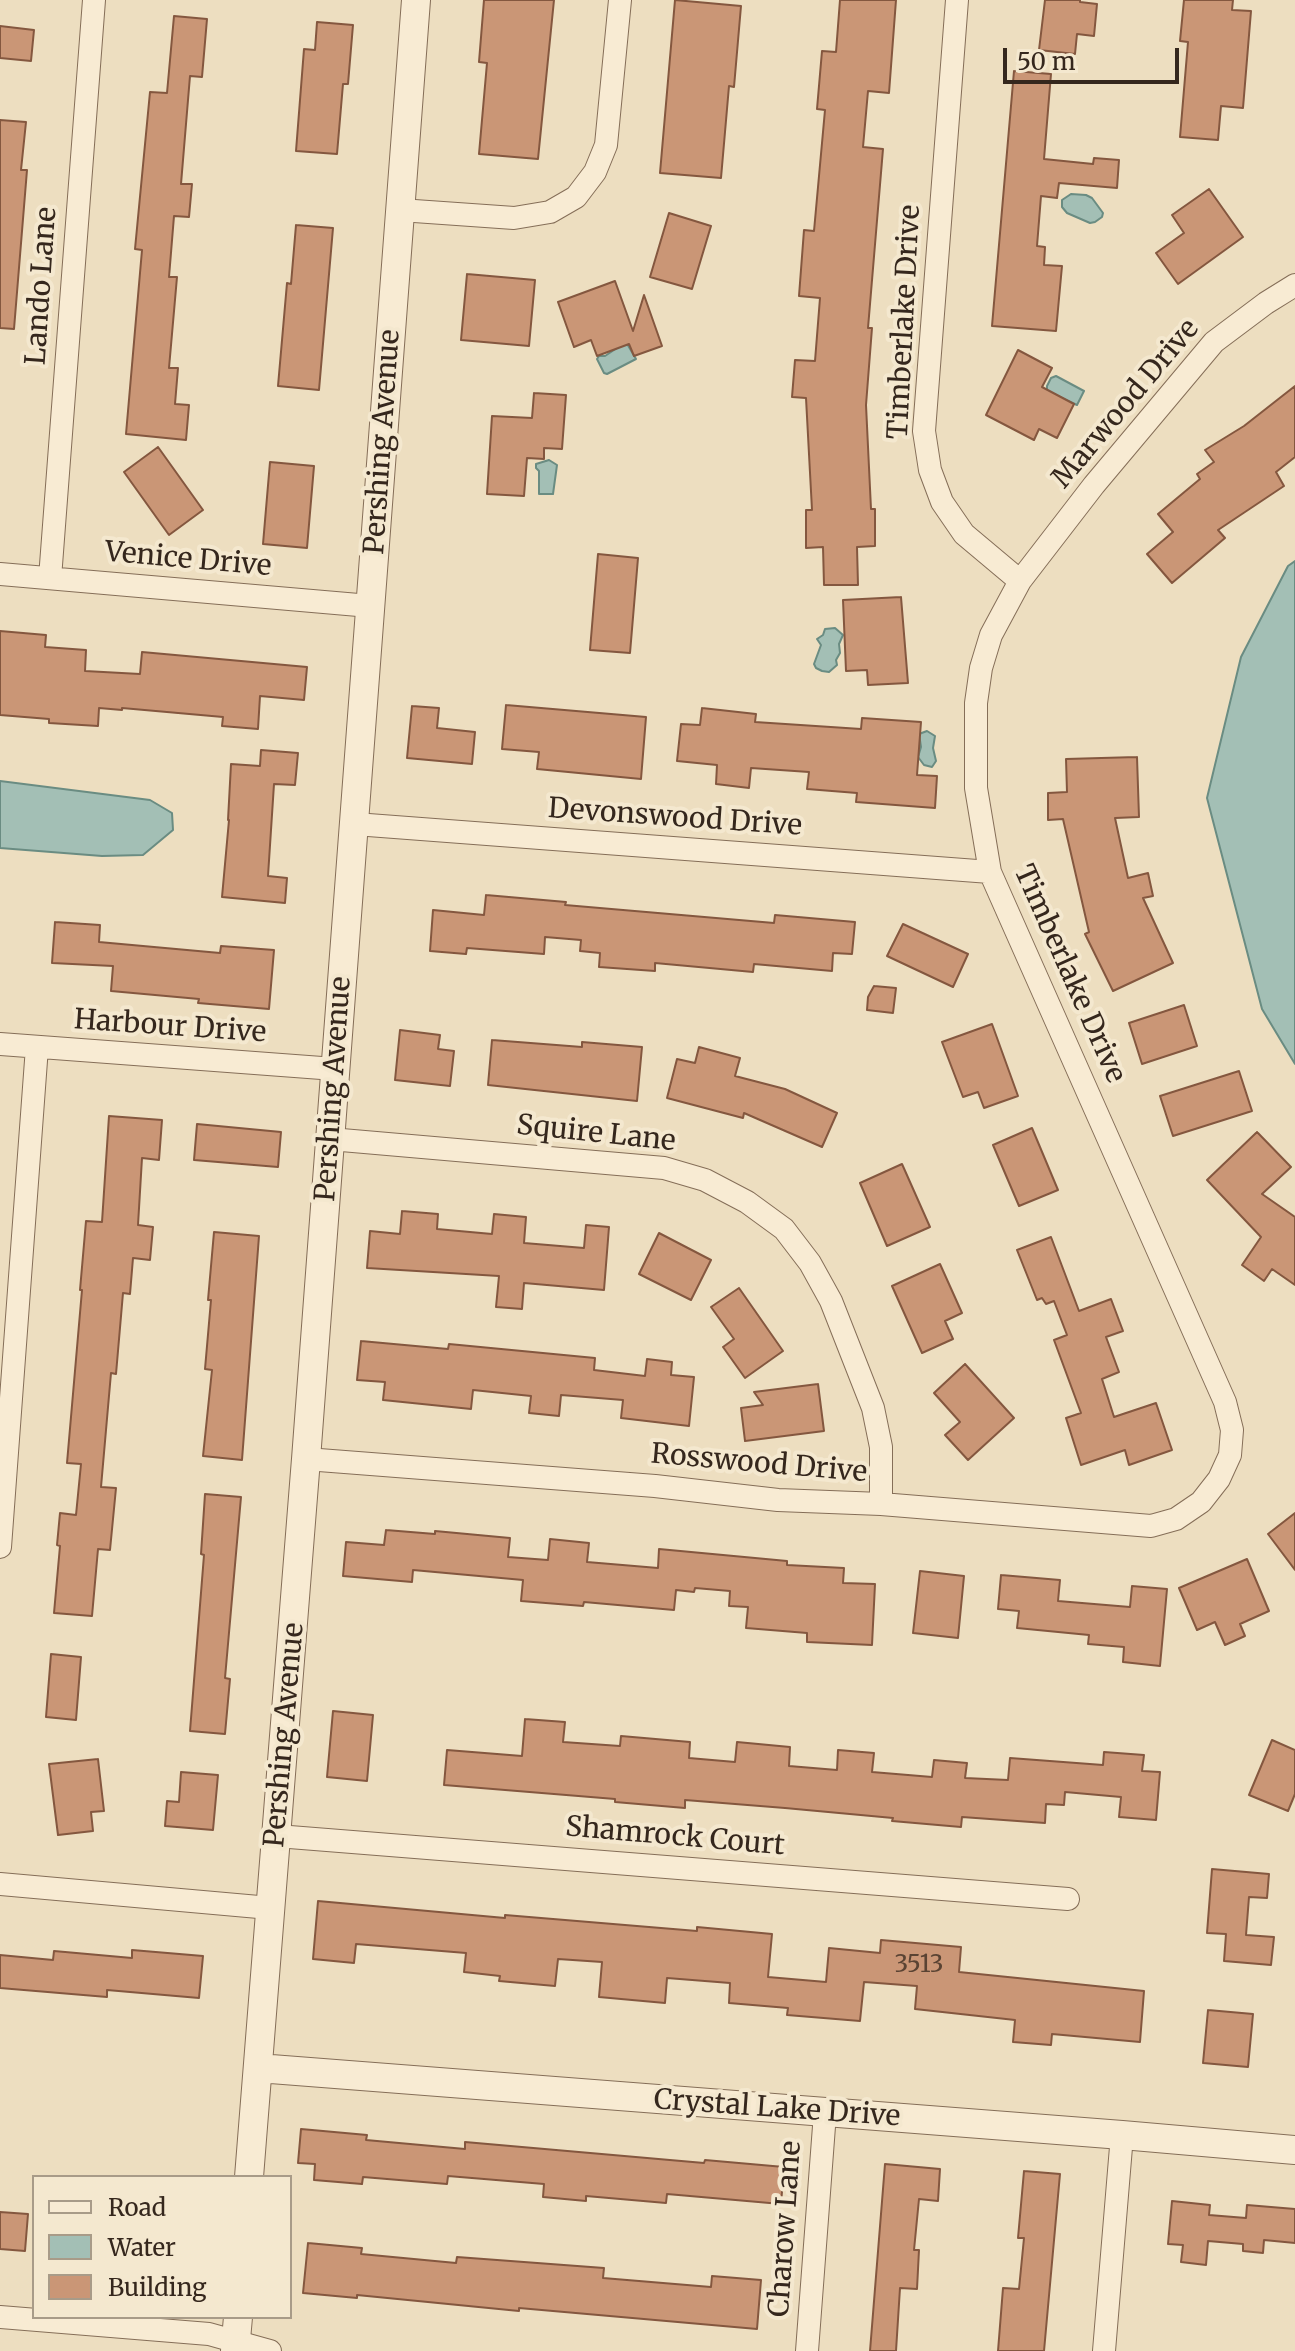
<!DOCTYPE html>
<style>
body{margin:0}
#map{position:relative;width:1295px;height:2351px;overflow:hidden;background:#eddec0;font-family:Merriweather,serif}
canvas{display:block}
.legend{position:absolute;left:32px;top:2175px;width:260px;height:144px;box-sizing:border-box;background:#f4e8cf;border:2px solid #a89b88;margin:0;padding:10px 14px;list-style:none;font-size:24px;color:#35271d}
.legend li{display:flex;align-items:center;gap:16px;height:40px}
.legend b{width:40px;border:2px solid #a89b88}
.scale{position:absolute;left:1003px;top:48px;width:176px;height:36px;box-sizing:border-box;border:4px solid #35271d;border-top:0;padding-left:10px;font-size:24px;line-height:28px;white-space:nowrap;color:#35271d;-webkit-text-stroke:6px #f4e8cf;paint-order:stroke}
</style>
<div id="map">
<canvas width="1295" height="2351"></canvas>
<ul class="legend">
<li><b style="height:10px;background:#f8ebd3"></b>Road</li>
<li><b style="height:22px;background:#a3bfb5"></b>Water</li>
<li><b style="height:22px;background:#ca9676"></b>Building</li>
</ul>
<div class="scale">50 m</div>
</div>
<script>
const ctx = document.querySelector('canvas').getContext('2d');
ctx.lineJoin = 'round';
function fill(path, color) { ctx.fillStyle = color; ctx.fill(path, 'evenodd'); }
const shape = rows => new Path2D(rows.map(r => 'M' + r).join(''));
function stroke(path, color, width, dash) { ctx.strokeStyle = color; ctx.lineWidth = width; ctx.lineCap = dash ? 'butt' : 'round'; ctx.setLineDash(dash || []); ctx.stroke(path); }
function label(font, color, halo, rows, align = 'center') {
  ctx.font = font + ' Merriweather,serif'; ctx.lineWidth = 8; ctx.setLineDash([]); ctx.textBaseline = 'middle'; ctx.strokeStyle = halo; ctx.fillStyle = color; for (const [text, x, y, turn = 0] of rows) {
    ctx.save(); ctx.translate(x, y); ctx.rotate((+turn || 0) * Math.PI / 180); ctx.textAlign = isNaN(turn) ? turn : align; if (halo) ctx.strokeText(text, 0, 0); ctx.fillText(text, 0, 0); ctx.restore();
  }
}
const water = shape([
 [1071,194,1086,195,1092,198,1103,213,1102,217,1095,222,1090,223,1067,213,1062,207,1062,200,1071,194],
 [626,342,636,359,607,374,604,373,597,359,599,356,605,356,626,342],
 [1056,376,1084,391,1077,405,1047,391,1047,386,1051,378,1056,376],
 [549,460,557,465,553,494,539,494,539,471,536,468,536,464,549,460],
 [1295,561,1295,1064,1262,1009,1207,798,1241,657,1288,566,1295,561],
 [835,628,843,635,839,644,840,653,836,660,837,665,829,672,822,671,816,668,814,664,821,645,817,639,823,635,825,629,835,628],
 [927,731,935,736,933,748,936,761,932,767,924,765,918,757,921,747,919,734,927,731],
 [0,781,150,800,172,813,173,830,143,855,102,856,0,848,0,781]
]);
fill(water, '#a3bfb5');
stroke(water, '#6a8c82', 2);
const building = shape([
 [484,0,554,0,538,159,479,154,487,63,479,62,484,0],
 [675,0,741,6,734,87,729,86,721,178,660,173,675,0],
 [840,0,896,0,889,93,868,91,863,147,883,149,868,328,872,328,866,405,871,509,875,509,875,546,857,547,858,585,824,585,823,547,806,548,806,510,812,510,806,398,792,397,795,360,815,361,820,298,799,296,804,230,814,231,825,110,817,109,822,51,836,52,840,0],
 [1045,0,1080,0,1080,2,1097,4,1094,36,1077,34,1075,54,1039,50,1045,0],
 [1184,0,1233,0,1232,10,1251,11,1243,108,1221,106,1218,140,1180,137,1188,42,1180,41,1184,0],
 [174,16,207,19,202,77,190,76,181,184,192,184,189,217,174,216,169,277,177,277,169,368,178,368,175,404,189,405,186,440,126,434,142,250,135,249,150,92,167,93,174,16],
 [317,22,353,25,348,84,343,84,337,154,296,151,304,49,315,50,317,22],
 [0,26,34,30,31,61,0,58,0,26],
 [1014,71,1051,74,1044,159,1093,164,1094,158,1119,160,1117,188,1059,183,1057,198,1041,196,1037,246,1045,247,1044,265,1062,266,1056,331,992,326,1014,71],
 [0,120,26,122,21,170,27,170,14,329,0,328,0,120],
 [1209,189,1243,237,1178,284,1156,253,1184,233,1172,215,1209,189],
 [669,213,711,226,692,289,650,277,669,213],
 [296,225,333,228,319,390,278,386,287,283,291,284,296,225],
 [467,274,535,280,529,346,461,340,467,274],
 [615,281,633,331,644,295,662,346,634,356,629,344,597,356,591,340,574,347,558,302,615,281],
 [1018,350,1052,368,1042,387,1074,404,1057,438,1039,429,1034,440,986,415,1018,350],
 [1295,386,1295,457,1276,472,1284,486,1218,530,1225,538,1172,583,1147,554,1173,532,1158,514,1200,479,1197,474,1214,462,1205,450,1244,426,1295,386],
 [534,393,566,395,562,449,544,448,544,459,527,458,524,496,487,494,492,416,532,418,534,393],
 [158,447,203,510,169,535,124,472,158,447],
 [270,462,314,466,307,548,263,544,270,462],
 [598,554,638,558,630,653,590,650,598,554],
 [901,597,908,683,868,685,867,670,846,671,843,600,901,597],
 [0,631,46,635,45,647,86,650,85,671,140,674,142,652,307,667,304,700,260,696,258,729,222,726,223,717,122,708,122,710,99,708,98,726,49,723,49,719,0,715,0,631],
 [506,705,646,717,641,779,537,769,539,752,502,749,506,705],
 [412,706,439,708,437,728,475,732,472,764,407,758,412,706],
 [702,708,756,714,755,722,861,729,862,718,921,722,917,775,937,776,935,808,856,802,857,793,807,789,809,772,751,768,749,788,716,784,717,765,677,761,681,724,700,725,702,708],
 [261,750,298,753,295,785,274,784,268,876,287,878,285,903,222,897,229,820,228,820,231,764,260,766,261,750],
 [1137,757,1139,817,1115,818,1128,878,1148,873,1153,896,1143,898,1173,963,1113,991,1085,934,1089,932,1063,819,1048,820,1048,793,1067,792,1066,759,1137,757],
 [486,895,566,902,565,905,774,923,775,915,855,922,852,954,833,953,832,971,754,964,753,972,655,963,655,971,599,967,600,953,580,951,581,940,545,937,544,954,467,948,466,954,430,951,433,910,484,915,486,895],
 [55,922,100,925,99,942,220,953,221,946,274,950,269,1009,198,1003,199,999,111,991,113,966,52,963,55,922],
 [903,924,968,954,953,987,887,956,903,924],
 [874,986,896,988,893,1013,867,1010,868,997,874,986],
 [1184,1005,1197,1046,1142,1064,1129,1023,1184,1005],
 [992,1024,1018,1096,984,1108,978,1092,963,1097,942,1042,992,1024],
 [400,1030,440,1035,438,1049,454,1051,450,1086,395,1080,400,1030],
 [492,1040,582,1047,582,1042,642,1047,637,1101,488,1085,492,1040],
 [699,1047,740,1058,735,1076,785,1089,837,1113,822,1147,744,1113,743,1118,667,1098,677,1059,695,1063,699,1047],
 [1239,1071,1252,1111,1173,1136,1160,1096,1239,1071],
 [109,1116,162,1120,159,1160,142,1158,138,1225,153,1227,150,1260,133,1258,130,1294,123,1293,116,1374,111,1373,101,1487,116,1488,110,1550,98,1549,92,1616,54,1613,60,1546,57,1545,60,1513,76,1515,81,1464,67,1463,82,1290,80,1290,86,1221,102,1222,109,1116],
 [197,1124,281,1132,278,1167,194,1160,197,1124],
 [1032,1128,1058,1190,1019,1206,993,1145,1032,1128],
 [1257,1132,1291,1167,1262,1194,1295,1217,1295,1285,1272,1269,1264,1281,1242,1265,1261,1237,1207,1180,1257,1132],
 [902,1164,930,1227,887,1246,860,1183,902,1164],
 [402,1211,438,1214,437,1229,492,1234,494,1214,526,1217,524,1243,584,1248,586,1225,609,1227,604,1290,524,1283,522,1309,496,1307,499,1276,367,1268,370,1231,400,1234,402,1211],
 [214,1232,259,1236,242,1460,203,1456,212,1370,205,1369,211,1300,208,1300,214,1232],
 [659,1233,711,1260,691,1300,639,1274,659,1233],
 [1051,1237,1079,1311,1111,1299,1123,1331,1106,1337,1119,1372,1102,1379,1114,1417,1156,1403,1172,1450,1129,1465,1125,1450,1081,1465,1066,1418,1081,1413,1054,1340,1067,1335,1054,1301,1046,1304,1042,1298,1037,1300,1017,1250,1051,1237],
 [940,1264,962,1313,945,1321,953,1339,922,1353,892,1286,940,1264],
 [739,1288,783,1351,745,1378,723,1347,734,1339,711,1307,739,1288],
 [361,1341,448,1349,449,1344,595,1358,594,1370,645,1376,647,1359,672,1362,671,1375,694,1377,689,1426,621,1418,623,1400,561,1395,559,1416,529,1413,531,1396,473,1390,471,1409,383,1400,385,1382,357,1380,361,1341],
 [965,1364,1014,1418,968,1460,945,1435,960,1422,934,1393,965,1364],
 [818,1384,824,1431,745,1441,741,1408,763,1405,754,1392,818,1384],
 [205,1494,241,1497,225,1678,230,1679,225,1734,190,1731,204,1555,201,1554,205,1494],
 [1295,1513,1295,1570,1268,1534,1295,1513],
 [386,1530,435,1534,435,1531,510,1538,508,1557,548,1560,550,1539,589,1543,587,1562,658,1568,659,1549,787,1561,787,1565,844,1568,843,1583,875,1584,872,1645,807,1642,807,1633,746,1628,748,1607,729,1606,730,1591,695,1588,694,1592,676,1590,674,1610,584,1602,583,1606,521,1601,523,1580,413,1570,412,1582,343,1576,346,1542,384,1545,386,1530],
 [1247,1559,1269,1611,1240,1624,1245,1636,1225,1645,1215,1622,1197,1630,1179,1588,1247,1559],
 [920,1571,964,1576,958,1638,913,1633,920,1571],
 [1001,1575,1060,1580,1058,1601,1130,1607,1132,1586,1167,1589,1160,1666,1123,1662,1124,1647,1088,1644,1089,1635,1017,1628,1019,1611,998,1609,1001,1575],
 [51,1654,81,1657,76,1720,46,1717,51,1654],
 [333,1711,373,1715,367,1781,327,1777,333,1711],
 [525,1719,565,1722,563,1742,620,1746,621,1736,690,1742,689,1758,735,1762,737,1742,790,1747,789,1766,837,1770,838,1750,874,1753,872,1772,932,1777,934,1760,967,1763,965,1778,1008,1780,1010,1758,1103,1765,1104,1752,1144,1755,1142,1771,1160,1772,1156,1820,1119,1817,1121,1797,1065,1792,1064,1805,1046,1804,1045,1823,962,1817,961,1827,892,1821,893,1818,785,1808,685,1800,685,1808,615,1802,615,1799,444,1785,447,1750,522,1756,525,1719],
 [1272,1740,1295,1750,1295,1794,1288,1811,1249,1795,1272,1740],
 [98,1759,104,1811,91,1812,93,1831,58,1835,49,1764,98,1759],
 [181,1772,218,1775,213,1830,165,1826,167,1801,179,1802,181,1772],
 [1212,1869,1269,1874,1267,1898,1249,1897,1246,1935,1274,1937,1271,1965,1224,1961,1226,1934,1207,1933,1212,1869],
 [318,1901,505,1918,505,1915,697,1931,697,1927,772,1934,768,1977,826,1982,829,1948,880,1953,881,1940,961,1947,959,1972,1144,1991,1140,2042,1052,2034,1051,2045,1013,2042,1015,2020,915,2009,917,1986,864,1982,860,2021,787,2015,788,2008,729,2003,730,1983,667,1978,665,2003,599,1997,602,1962,558,1959,555,1986,499,1981,500,1976,464,1972,466,1953,356,1944,354,1963,313,1959,318,1901],
 [132,1950,203,1956,199,1998,107,1990,107,1997,0,1988,0,1955,53,1960,54,1951,132,1958,132,1950],
 [1208,2010,1253,2014,1248,2067,1203,2063,1208,2010],
 [301,2129,367,2135,366,2140,465,2149,465,2142,704,2163,705,2160,784,2167,781,2204,667,2194,666,2203,586,2196,586,2201,543,2197,544,2184,448,2176,447,2184,363,2177,362,2184,314,2180,315,2164,298,2163,301,2129],
 [885,2164,940,2169,938,2201,919,2199,914,2250,919,2250,917,2289,900,2288,896,2351,870,2351,885,2164],
 [1024,2171,1060,2174,1044,2351,998,2351,1003,2288,1019,2289,1024,2238,1018,2238,1024,2171],
 [1172,2201,1210,2205,1209,2215,1246,2218,1247,2205,1295,2209,1295,2243,1264,2240,1263,2253,1243,2251,1243,2244,1208,2241,1206,2265,1181,2262,1183,2245,1168,2244,1172,2201],
 [0,2212,28,2214,25,2251,0,2249,0,2212],
 [308,2243,362,2248,361,2254,456,2263,457,2257,604,2268,603,2278,711,2287,712,2276,761,2280,757,2329,519,2308,519,2311,357,2295,357,2298,303,2293,308,2243]
]);
fill(building, '#ca9676');
stroke(building, '#84573f', 2);
const minor = shape([
 [957,0,924,431,930,470,942,502,964,534,1020,581],
 [400,210,514,218,550,212,576,197,595,172,606,145,620,0],
 [0,574,370,606],
 [50,578,94,0],
 [355,824,990,872],
 [0,1044,335,1069],
 [330,1139,664,1168,705,1180,747,1202,784,1229,810,1263,831,1301,873,1408,881,1447,881,1504],
 [306,1459,655,1486,778,1500,881,1504,1151,1526,1176,1519,1201,1502,1219,1479,1230,1455,1232,1430,1225,1402,990,872,976,788,976,703,981,668,991,635,1020,581,1094,485,1214,342,1266,303,1295,285],
 [0,1547,37,1047],
 [277,1836,1068,1899],
 [0,1884,270,1908],
 [0,2317,209,2334,270,2351],
 [807,2351,825,2113],
 [1104,2351,1122,2135]
]);
const tertiary = shape([
 [258,2068,1122,2135,1295,2150],
 [249,2177,306,1459,416,0],
 [235,2351,238,2317]
]);
stroke(minor, '#856e58', 24);
stroke(tertiary, '#856e58', 30);
stroke(minor, '#f8ebd3', 22);
stroke(tertiary, '#f8ebd3', 28);
label('24px', '#5a4333', null, [
 ["3513",919,1965]
]);
label('28px', '#35271d', '#f4e8cf', [
 ["Lando Lane",42,286,-86],
 ["Timberlake Drive",905,322,-87],
 ["Marwood Drive",1126,404,-50],
 ["Pershing Avenue",383,442,-86],
 ["Venice Drive",188,560,5],
 ["Devonswood Drive",675,818,4],
 ["Timberlake Drive",1069,974,66],
 ["Harbour Drive",170,1027,4],
 ["Pershing Avenue",334,1089,-86],
 ["Squire Lane",596,1134,6],
 ["Rosswood Drive",759,1464,5],
 ["Pershing Avenue",285,1735,-85],
 ["Shamrock Court",675,1837,5],
 ["Crystal Lake Drive",777,2109,4],
 ["Charow Lane",786,2229,-86]
]);
</script>
